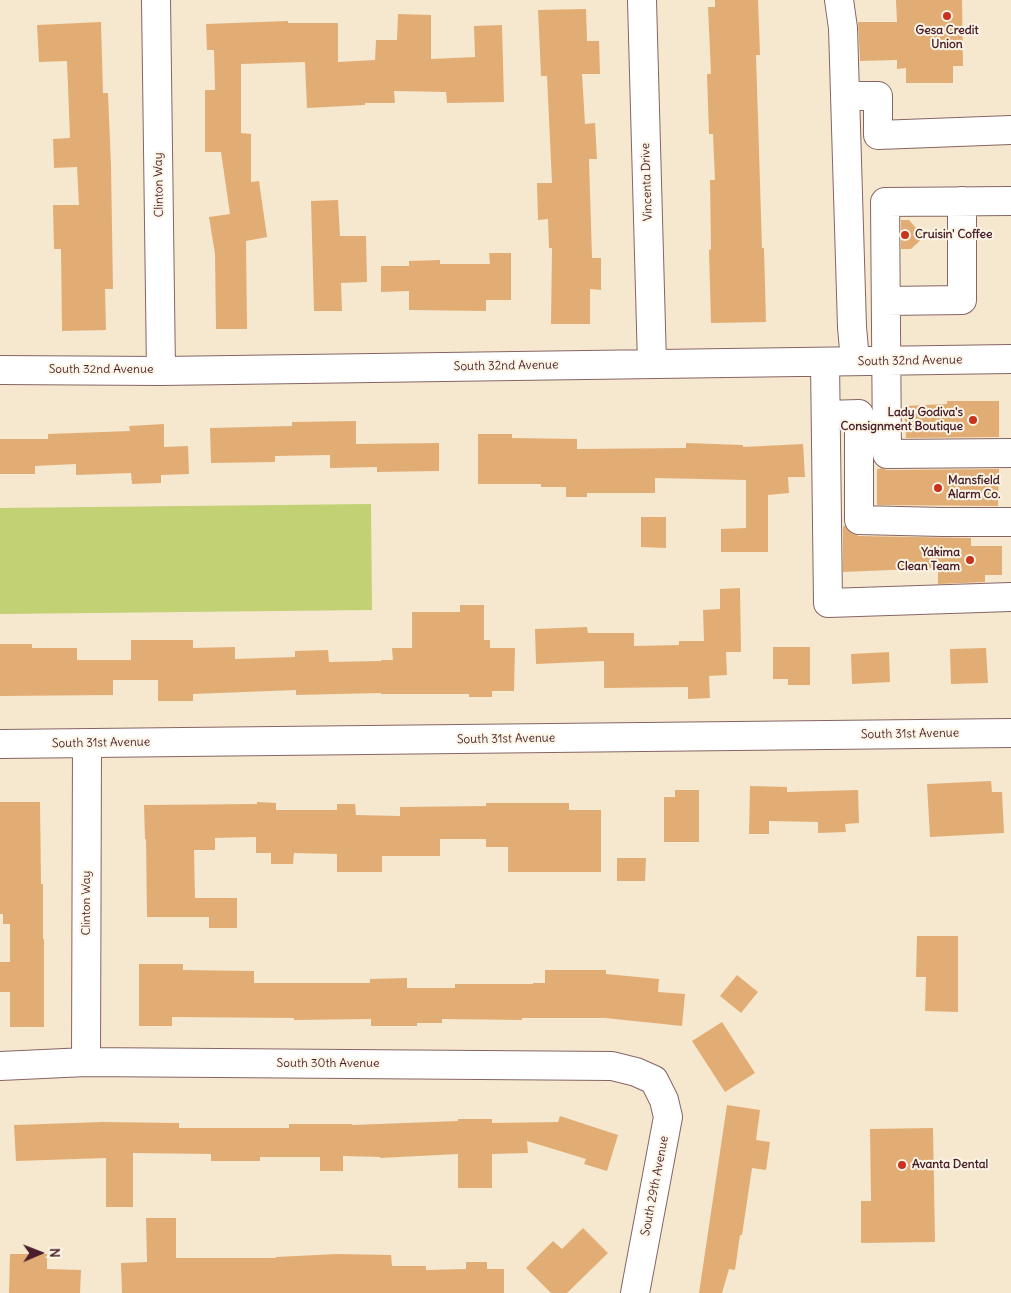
<!DOCTYPE html>
<style>
body{margin:0}
#map{position:relative;width:1011px;height:1293px;overflow:hidden;background:#f6e8cf;font-family:Delius,sans-serif}
canvas{display:block}
.north{position:absolute;left:15px;top:1228px;width:50px;height:50px;-webkit-text-stroke:4px #fcf5e5;paint-order:stroke;rotate:89deg;font-size:14px;font-weight:700;line-height:20px;text-align:center;color:#4a1f2b}
.north::after{content:'';display:block;margin:auto;width:18px;height:22px;background:#4a1f2b;clip-path:polygon(50% 0,100% 100%,50% 72%,0 100%)}
</style>
<div id="map">
<canvas width="1011" height="1293"></canvas>
<div class="north">N</div>
</div>
<script>
const ctx = document.querySelector('canvas').getContext('2d');
ctx.lineJoin = 'round';
function fill(path, color) { ctx.fillStyle = color; ctx.fill(path, 'evenodd'); }
const shape = rows => new Path2D(rows.map(r => 'M' + r).join(''));
function stroke(path, color, width, dash) { ctx.strokeStyle = color; ctx.lineWidth = width; ctx.lineCap = dash ? 'butt' : 'round'; ctx.setLineDash(dash || []); ctx.stroke(path); }
function label(font, color, halo, rows, align = 'center') {
  ctx.font = font + ' Delius,sans-serif'; ctx.lineWidth = 4; ctx.setLineDash([]); ctx.textBaseline = 'middle'; ctx.strokeStyle = halo; ctx.fillStyle = color; for (const [text, x, y, turn = 0] of rows) {
    ctx.save(); ctx.translate(x, y); ctx.rotate((+turn || 0) * Math.PI / 180); ctx.textAlign = isNaN(turn) ? turn : align; if (halo) ctx.strokeText(text, 0, 0); ctx.fillText(text, 0, 0); ctx.restore();
  }
}
fill(shape([
 [371,504,372,610,0,614,0,508]
]), '#c2d174');
fill(shape([
 [715,0,758,0,760,55,756,55,762,248,764,248,766,322,711,323,709,250,711,249,710,180,715,180,713,134,709,134,707,74,711,74,708,7,715,7],
 [896,0,962,0,963,66,953,66,953,83,906,83,906,68,897,69,897,60,860,61,858,22,897,22],
 [586,9,587,41,599,41,600,74,582,74,585,124,595,123,597,159,589,159,592,258,601,258,601,290,590,289,590,324,551,324,552,248,549,248,548,219,538,220,537,183,552,183,547,76,541,76,538,10],
 [398,14,431,15,431,59,475,57,474,26,502,25,504,102,447,103,446,92,394,91,395,103,365,103,365,105,307,108,305,62,241,64,241,133,251,134,251,182,259,181,267,237,246,241,247,329,216,329,215,254,209,217,230,214,221,152,205,152,205,90,215,90,214,50,207,50,206,24,288,21,288,23,338,23,338,62,375,60,376,40,397,40],
 [101,22,103,93,108,93,111,166,113,289,105,289,106,330,62,331,61,249,54,249,53,205,79,205,77,167,54,168,53,139,70,138,67,61,39,62,37,25],
 [338,200,340,236,366,236,367,282,341,283,342,311,314,311,311,201],
 [901,220,909,220,924,237,911,249,901,249],
 [489,253,511,253,511,300,486,300,486,311,409,310,409,291,381,292,381,266,409,266,409,261,440,260,440,264,490,264],
 [947,401,999,401,999,437,906,438,904,406,947,404],
 [356,421,356,444,439,443,439,471,377,472,377,467,330,468,330,455,275,456,275,462,211,463,210,428,292,426,292,422],
 [164,424,164,447,188,446,189,474,161,475,161,483,132,484,131,473,76,475,76,464,35,466,35,474,0,474,0,439,48,439,48,434,130,431,129,426],
 [478,434,512,434,512,438,577,439,577,449,686,448,686,443,743,445,743,447,803,444,805,477,788,477,789,493,768,495,768,552,721,552,721,529,746,528,746,480,655,478,655,493,587,493,587,497,566,497,566,487,541,487,541,484,478,484],
 [882,468,887,470,999,469,998,506,877,505,877,469],
 [641,517,666,517,666,548,641,547],
 [843,526,845,526,851,533,859,536,971,538,971,546,1002,546,1002,575,985,575,985,582,938,584,938,568,843,572],
 [740,588,741,652,726,652,727,675,709,676,710,698,688,699,688,687,604,688,604,661,536,664,535,629,587,627,588,633,634,633,634,646,679,645,679,641,704,641,703,610,720,609,720,589],
 [460,605,484,605,484,640,490,640,490,648,515,648,514,691,492,691,492,697,469,697,469,694,381,694,381,693,296,695,296,690,193,694,193,701,158,701,158,680,113,680,113,695,0,696,0,644,32,644,32,648,77,648,77,660,131,660,131,640,193,640,193,648,235,647,235,659,295,657,295,651,328,650,329,662,381,661,381,660,393,660,392,648,412,648,412,612,460,612],
 [773,647,810,647,810,685,788,685,788,679,773,679],
 [986,648,988,683,951,684,950,649],
 [889,652,890,682,852,684,851,654],
 [991,781,992,792,1002,792,1004,833,930,837,927,784],
 [750,786,787,787,787,792,858,790,859,823,845,824,846,832,818,833,818,822,769,821,769,834,749,834],
 [675,790,699,790,699,842,664,842,664,797,675,797],
 [0,802,40,802,41,884,43,884,43,939,44,939,44,1027,10,1027,10,992,0,992,0,962,10,962,10,924,3,924,3,914,0,914],
 [257,802,276,803,276,810,337,810,337,804,355,804,356,815,400,816,400,807,486,806,486,803,569,803,569,810,601,810,601,872,508,872,508,847,486,847,486,839,440,839,440,856,382,856,382,872,337,872,337,854,294,853,293,864,271,864,271,853,256,853,256,837,215,838,215,850,194,850,195,898,237,898,237,928,209,928,209,917,147,917,146,839,145,839,144,805,257,804],
 [617,858,646,858,645,881,617,881],
 [917,936,958,936,958,1012,925,1011,926,977,916,977],
 [139,964,183,964,183,970,254,971,254,983,370,983,370,979,407,978,407,988,455,988,455,984,533,984,533,983,545,983,545,970,606,970,606,974,659,979,658,992,685,994,682,1026,605,1018,522,1018,522,1020,442,1019,442,1023,417,1023,417,1026,371,1026,371,1019,294,1020,294,1018,172,1017,172,1026,139,1026],
 [737,975,758,992,741,1013,720,996],
 [722,1022,755,1073,725,1092,692,1041],
 [727,1105,760,1110,756,1140,770,1142,766,1170,752,1168,742,1235,740,1235,735,1270,729,1269,722,1293,699,1293],
 [560,1116,618,1135,607,1171,584,1164,586,1159,527,1141,528,1153,492,1154,492,1188,458,1188,458,1154,380,1158,380,1157,343,1156,343,1171,320,1171,320,1157,260,1157,260,1161,211,1161,211,1154,133,1153,133,1207,106,1207,106,1158,16,1161,14,1125,103,1122,179,1123,179,1128,289,1128,289,1124,352,1124,352,1125,458,1121,458,1119,492,1119,492,1123,558,1122],
 [933,1128,935,1242,861,1243,861,1201,871,1201,870,1129],
 [146,1218,176,1218,176,1258,276,1258,276,1257,337,1254,391,1255,392,1266,426,1266,426,1270,466,1269,466,1262,487,1262,487,1269,504,1269,504,1293,122,1293,121,1263,147,1262],
 [583,1228,608,1253,567,1293,551,1293,526,1268,553,1241,562,1249],
 [10,1254,47,1254,47,1269,81,1270,80,1293,9,1293]
]), '#e2ad74');
const minor = shape([
 [156,0,161,371],
 [642,0,652,364],
 [839,0,843,28,852,327,855,361],
 [845,96,878,96,878,135,1011,130],
 [1011,201,885,202,887,454,1011,453],
 [886,301,962,300,962,201],
 [825,362,828,603,1011,597],
 [0,370,161,371,1011,359],
 [826,415,859,414,859,520,942,522,1011,522],
 [0,744,1011,733],
 [86,1062,87,744],
 [0,1066,86,1062,612,1066,636,1072,654,1080,664,1100,668,1117,635,1293]
]);
stroke(minor, '#866564', 30);
stroke(minor, '#fff', 28);
for (const [x, y, r, color] of [
 [947,16,5,"#c8321e"],
 [905,235,5,"#c8321e"],
 [973,420,5,"#c8321e"],
 [938,488,5,"#c8321e"],
 [970,560,5,"#c8321e"],
 [902,1165,5,"#c8321e"]
]) { const dot = new Path2D(); dot.arc(x, y, r, 0, 2 * Math.PI); ctx.fillStyle = color; ctx.fill(dot); stroke(dot, '#fcf5e5', 2); }
label('bold 12px', '#4a1f2b', '#fcf5e5', [
 ["Gesa Credit",947,31,"center"],
 ["Union",947,45,"center"],
 ["Cruisin' Coffee",915,235],
 ["Lady Godiva's",963,413,"right"],
 ["Consignment Boutique",963,427,"right"],
 ["Mansfield",948,481],
 ["Alarm Co.",948,495],
 ["Yakima",960,553,"right"],
 ["Clean Team",960,567,"right"],
 ["Avanta Dental",912,1165]
], 'left');
label('12px', '#4a1f2b', '#fcf5e5', [
 ["Vincenta Drive",647,182,-92],
 ["Clinton Way",159,185,-91],
 ["South 32nd Avenue",910,361,-1],
 ["South 32nd Avenue",506,366,-1],
 ["South 32nd Avenue",101,370],
 ["South 31st Avenue",910,734,-1],
 ["South 31st Avenue",506,739,-1],
 ["South 31st Avenue",101,743,-1],
 ["Clinton Way",87,903,-90],
 ["South 30th Avenue",328,1064],
 ["South 29th Avenue",655,1186,-79]
]);
</script>
